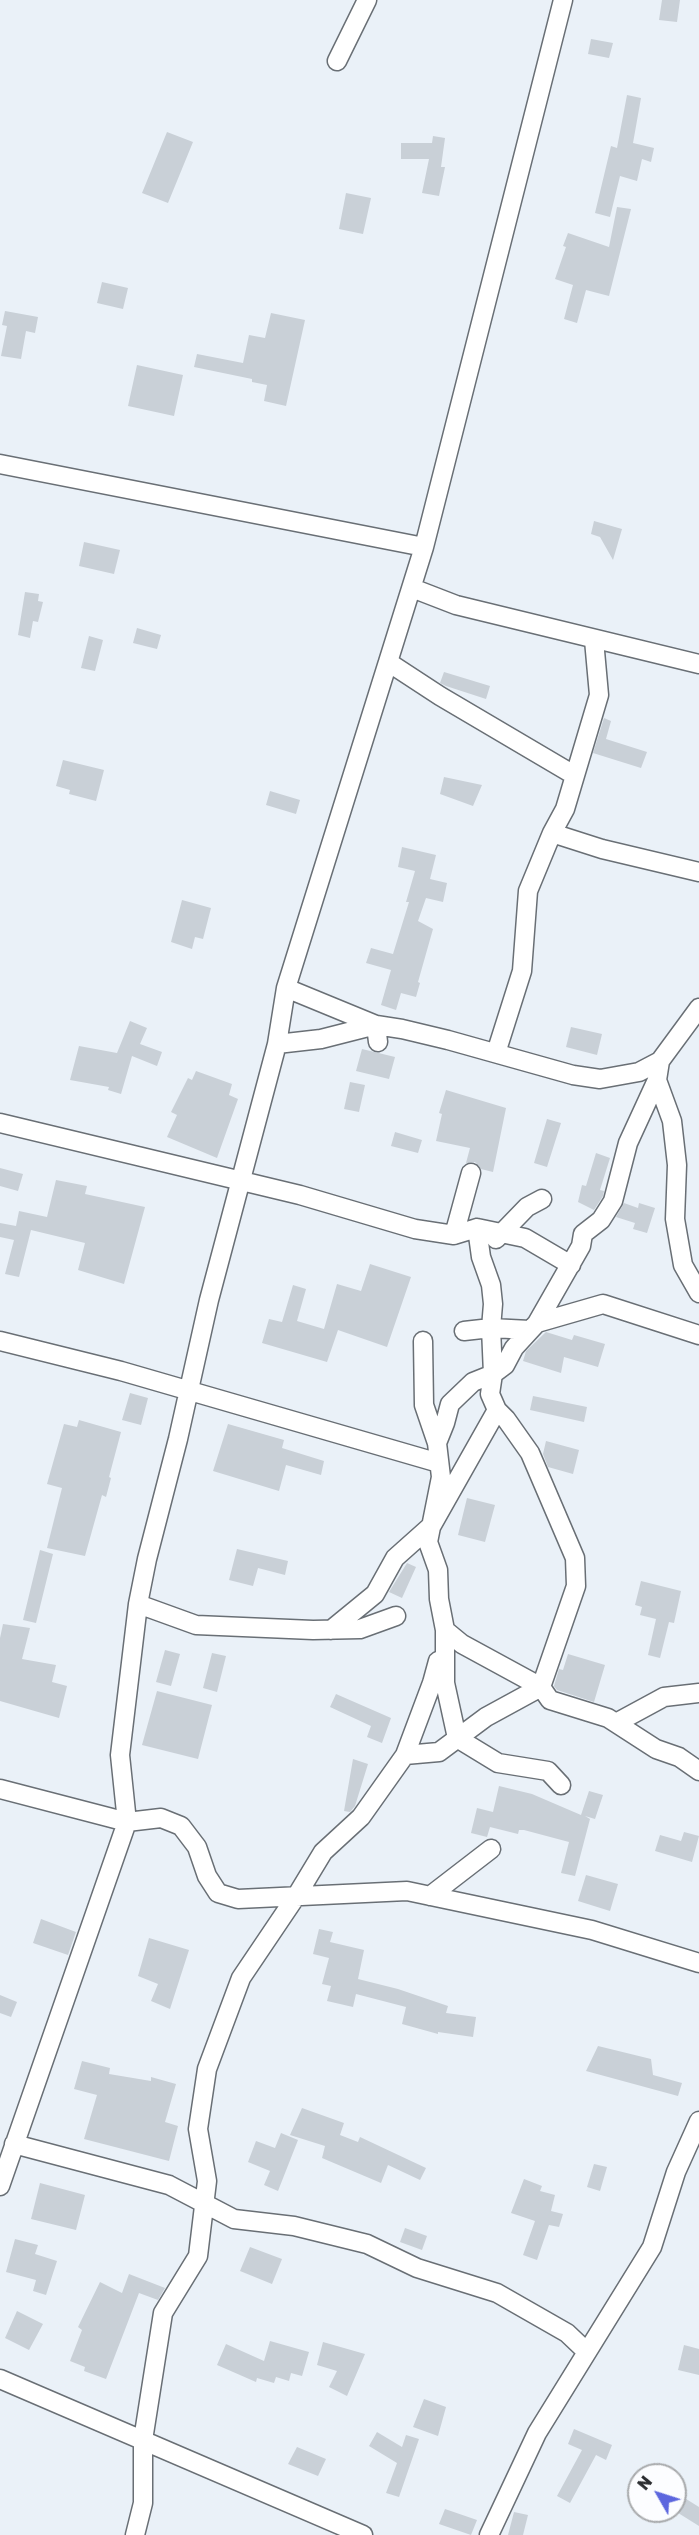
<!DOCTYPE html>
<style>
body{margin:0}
#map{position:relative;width:699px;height:2535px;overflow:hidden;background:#eaf1f8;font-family:"Golos Text",sans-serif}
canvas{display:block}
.north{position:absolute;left:627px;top:2463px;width:60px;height:60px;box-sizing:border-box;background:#fcfdff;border:2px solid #a8aaac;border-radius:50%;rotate:309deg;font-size:16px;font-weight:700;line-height:24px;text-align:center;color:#2b2d30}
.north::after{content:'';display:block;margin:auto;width:21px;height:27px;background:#5c66de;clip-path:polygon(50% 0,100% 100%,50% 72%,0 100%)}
</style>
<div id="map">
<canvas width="699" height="2535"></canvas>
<div class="north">N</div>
</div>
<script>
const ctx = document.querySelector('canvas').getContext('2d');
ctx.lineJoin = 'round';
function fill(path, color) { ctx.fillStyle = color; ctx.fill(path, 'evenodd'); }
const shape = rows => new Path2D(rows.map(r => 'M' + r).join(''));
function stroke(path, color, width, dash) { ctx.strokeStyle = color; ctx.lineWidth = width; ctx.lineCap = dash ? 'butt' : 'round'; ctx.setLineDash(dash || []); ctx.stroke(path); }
fill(shape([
 [662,0,680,0,677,22,659,20],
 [591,39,613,43,609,58,588,54],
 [627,95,641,98,633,143,654,148,651,162,642,159,637,181,620,176,610,217,595,213,611,146,617,148],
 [167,132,193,142,168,203,142,193],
 [433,136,445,138,441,167,445,167,439,196,422,193,429,159,401,159,401,143,432,143],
 [346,193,371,198,363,234,339,229],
 [617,207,631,209,609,296,586,290,577,323,564,319,573,285,555,279,566,247,563,246,568,233,609,247],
 [102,282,128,288,123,309,97,303],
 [5,311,38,317,35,333,26,331,21,359,1,356,7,326,2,325],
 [271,313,305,320,286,406,264,401,267,385,252,382,252,379,194,367,197,354,243,363,249,335,265,338],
 [137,365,183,375,174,416,128,406],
 [594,521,622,529,613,560,600,537,591,534],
 [84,542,120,550,114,574,79,566],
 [25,592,39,594,38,601,43,602,38,622,33,621,30,638,18,635],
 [137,628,161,635,157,649,133,643],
 [89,636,103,640,95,671,81,668],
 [444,672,490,686,486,699,446,686,440,683],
 [604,718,611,721,606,739,647,752,641,768,593,753],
 [63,760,104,770,96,801,69,794,70,790,56,786],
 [444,777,482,785,473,806,440,794],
 [270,791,300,800,296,814,266,805],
 [402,847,436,855,430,879,447,883,443,902,426,898,418,921,433,929,418,982,420,983,416,997,401,993,396,1010,381,1005,391,970,366,963,371,948,393,954,409,902,406,902,415,871,398,867],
 [182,900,211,908,203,939,195,937,192,949,171,942],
 [130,1021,147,1028,140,1044,162,1052,157,1066,132,1056,121,1094,108,1090,109,1087,70,1080,79,1046,117,1053],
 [571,1027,602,1034,597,1055,566,1047],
 [362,1049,395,1057,389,1079,356,1071],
 [196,1071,232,1084,229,1095,238,1099,217,1158,167,1137,177,1115,171,1112,188,1078,192,1080],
 [350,1082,365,1085,359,1112,344,1109],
 [446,1090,506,1108,493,1172,481,1169,475,1162,466,1163,470,1148,436,1141,442,1114,439,1113],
 [547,1119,561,1123,547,1167,534,1163],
 [395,1132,422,1140,418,1153,391,1146],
 [596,1153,610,1158,600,1190,604,1191,603,1196,594,1210,578,1202,582,1185,586,1186],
 [0,1168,23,1174,18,1191,0,1186],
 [56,1180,87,1186,85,1194,145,1207,124,1284,78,1270,85,1243,31,1230,19,1277,5,1274,14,1240,0,1237,0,1223,16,1226,19,1211,47,1217],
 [624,1203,638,1208,639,1203,655,1208,647,1233,633,1229,635,1223,616,1217],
 [370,1264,411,1277,387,1347,338,1330,327,1362,262,1343,269,1319,282,1322,293,1285,306,1289,297,1321,324,1329,337,1284,361,1291],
 [546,1332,572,1340,574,1335,605,1344,598,1367,564,1357,561,1373,523,1361,526,1351],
 [130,1393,148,1398,141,1425,122,1420],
 [533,1396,587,1407,584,1422,530,1410],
 [79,1420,121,1432,109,1477,111,1478,106,1497,102,1495,85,1556,47,1548,62,1488,47,1484,64,1424,77,1427],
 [228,1424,284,1440,282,1448,324,1461,321,1475,286,1465,279,1491,213,1471],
 [546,1441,579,1450,573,1474,548,1467,543,1454],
 [467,1498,495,1505,485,1542,458,1535],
 [237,1549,288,1561,285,1575,258,1568,253,1586,229,1580],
 [40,1550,53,1554,36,1623,23,1620],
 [407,1563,416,1567,402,1598,389,1592],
 [641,1581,681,1591,674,1623,669,1622,660,1658,648,1655,656,1619,640,1615,642,1607,635,1605],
 [3,1624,30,1628,22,1659,56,1665,52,1682,67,1686,59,1718,0,1701,0,1638],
 [165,1650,180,1654,171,1686,156,1682],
 [212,1653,226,1656,217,1692,203,1688],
 [568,1654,605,1665,594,1702,557,1690,554,1686,559,1669,563,1670],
 [157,1691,212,1705,198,1759,142,1745],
 [336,1694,391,1718,382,1743,367,1737,371,1726,330,1707],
 [353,1759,368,1764,355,1806,350,1812,344,1811],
 [499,1786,532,1794,581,1815,589,1791,603,1795,595,1819,585,1816,590,1819,575,1876,561,1873,569,1842,524,1830,519,1830,518,1834,490,1827,487,1837,471,1833,477,1808,493,1812],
 [684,1832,699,1836,692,1862,655,1851,660,1835,681,1841],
 [586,1875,618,1884,610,1911,578,1901],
 [41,1919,76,1932,68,1955,33,1943],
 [319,1929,333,1932,330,1942,364,1950,358,1979,398,1989,448,2006,446,2013,476,2017,473,2037,438,2032,438,2034,402,2024,406,2007,356,1994,353,2007,327,2001,331,1986,322,1984,329,1958,313,1954],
 [149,1938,189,1950,170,2009,151,2001,158,1984,138,1976],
 [0,1995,17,2002,11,2017,0,2013],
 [598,2046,651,2059,653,2075,682,2083,678,2096,586,2071],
 [82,2061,110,2068,109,2074,151,2081,151,2077,176,2084,165,2122,178,2126,169,2161,84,2139,97,2095,74,2089],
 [302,2108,344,2123,340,2135,358,2142,360,2137,426,2168,420,2180,388,2165,381,2183,322,2158,325,2146,290,2135],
 [281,2133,298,2140,278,2191,264,2185,270,2171,248,2162,256,2141,275,2148],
 [594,2164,607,2167,600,2191,587,2187],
 [524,2179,542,2186,540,2191,555,2195,551,2211,563,2214,559,2227,549,2225,537,2260,523,2255,535,2221,511,2213],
 [40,2183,85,2195,76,2230,31,2219],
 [405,2228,427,2236,422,2250,400,2242],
 [15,2239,38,2245,35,2254,57,2261,46,2295,33,2291,36,2280,6,2272],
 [250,2247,282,2259,272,2284,240,2271],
 [129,2274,165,2288,158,2300,139,2293,106,2379,84,2371,85,2367,70,2361,82,2330,78,2327,100,2282,122,2293],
 [17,2311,43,2324,29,2350,5,2338],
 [270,2341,309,2352,302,2376,291,2373,289,2381,276,2377,274,2383,257,2378,256,2382,217,2365,226,2344,264,2361],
 [323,2342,365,2354,347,2396,329,2387,337,2371,317,2365],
 [684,2345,699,2349,699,2375,678,2370],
 [424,2399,446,2407,438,2436,413,2427],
 [574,2429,612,2445,606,2460,596,2455,570,2503,557,2496,582,2450,568,2444],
 [377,2432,402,2447,406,2435,419,2439,399,2497,386,2493,397,2463,369,2446],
 [297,2447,326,2459,318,2476,288,2464],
 [675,2492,699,2507,699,2526,675,2511],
 [445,2509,477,2520,471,2535,439,2524],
 [514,2512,528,2515,523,2535,508,2535]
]), '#c9d0d7');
const minor = shape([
 [337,61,367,0],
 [0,464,424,547],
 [412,588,456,605,699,664],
 [388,662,440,696,574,775],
 [552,833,602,849,699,872],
 [286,988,376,1025,378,1042],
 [277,1044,321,1039,376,1025,402,1029,448,1040,573,1075,600,1079,639,1072,660,1061,699,1008],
 [496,1053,522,971,528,891,552,833,565,809,599,695,594,640],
 [657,1080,672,1121,677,1165,675,1219,683,1265,699,1293],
 [0,1123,300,1195,415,1229,454,1235,477,1228,525,1238,571,1265],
 [454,1235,471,1173],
 [496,1239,527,1207,542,1199],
 [537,1323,603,1304,699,1335],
 [464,1331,491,1328,530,1330],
 [0,1341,121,1371,439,1463],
 [423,1341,424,1405,437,1443,441,1477,428,1542,438,1570,439,1599,445,1630,462,1644,541,1687,550,1700,608,1718,656,1749,679,1757,699,1771],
 [437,1443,445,1423,450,1404,473,1382,493,1374,505,1365,514,1348,537,1323,581,1246,583,1234,601,1220,613,1201,628,1143,657,1080,660,1061],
 [138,1604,196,1625,313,1630,360,1629,396,1616],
 [331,1630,375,1594,395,1558,432,1525,497,1410],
 [445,1630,445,1683,457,1738,498,1763,548,1771,561,1785],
 [616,1723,664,1697,699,1693],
 [405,1755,432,1683,438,1661],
 [0,1789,127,1822,161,1818,181,1826,197,1847,207,1876,218,1893,238,1899,407,1891,592,1930,699,1963],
 [430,1896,491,1849],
 [14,2144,169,2185,234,2219,294,2226,367,2244,417,2268,497,2293,567,2333,587,2352],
 [0,2186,127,1822,120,1755,138,1604,147,1559,178,1439,209,1300,277,1044,286,988,424,547,563,0],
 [0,2379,363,2535],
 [135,2535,143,2503,143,2440,163,2313,198,2256,207,2181,198,2129,207,2069,241,1978,297,1895,323,1852,361,1817,405,1755,439,1752,486,1717,541,1687,576,1586,575,1558,530,1453,506,1419,497,1410,490,1394,493,1374,491,1328,493,1304,491,1285,481,1257,477,1228],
 [489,2535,537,2433,652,2247,676,2172,699,2121]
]);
stroke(minor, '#696f75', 21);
stroke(minor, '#fff', 18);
</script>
